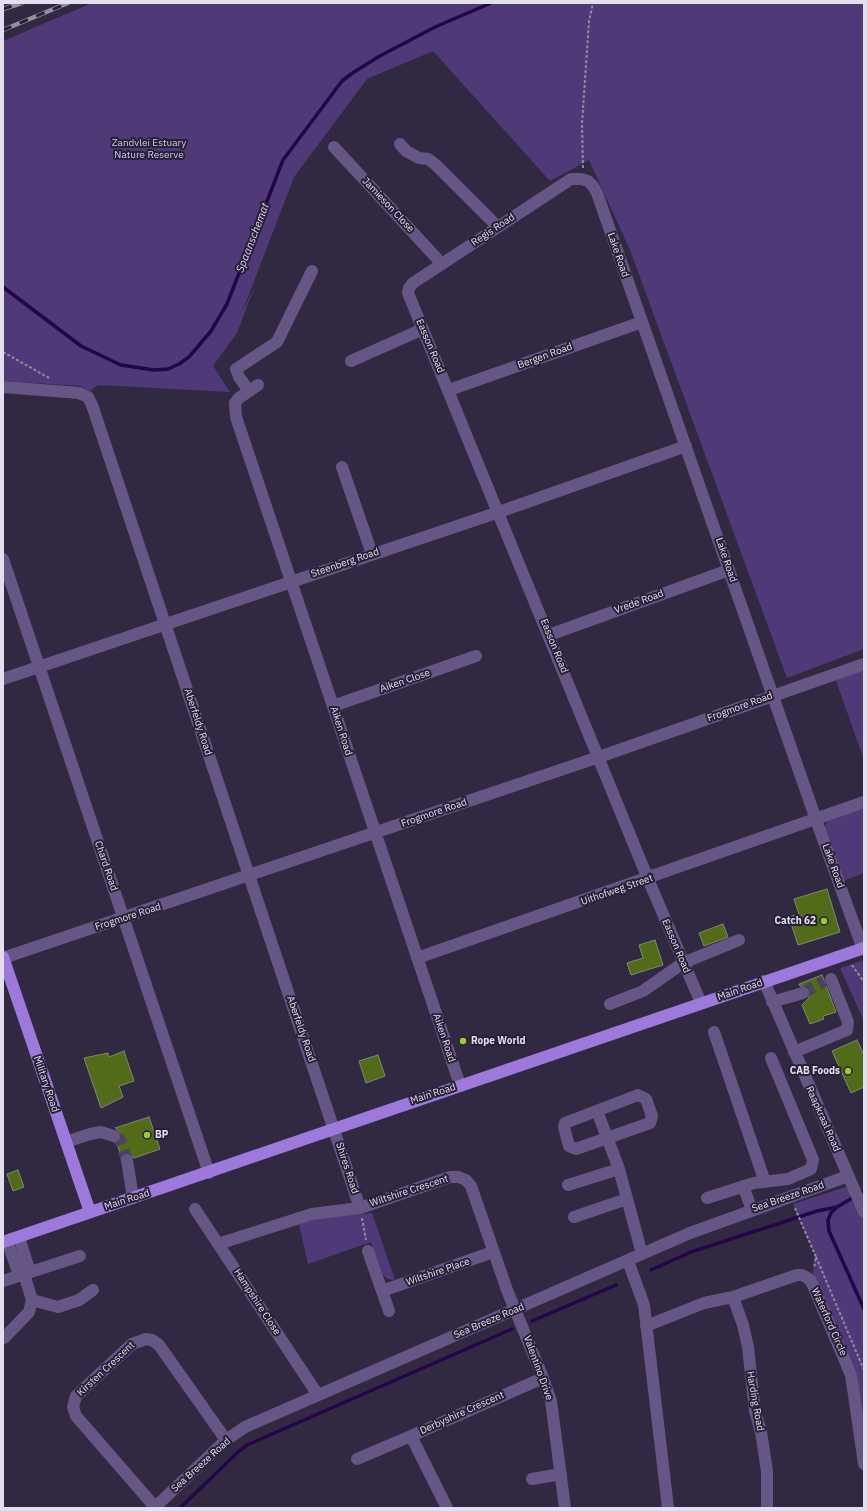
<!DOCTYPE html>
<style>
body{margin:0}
#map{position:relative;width:867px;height:1511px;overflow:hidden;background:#312942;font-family:"IBM Plex Sans",sans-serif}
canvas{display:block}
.frame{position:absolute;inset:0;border:4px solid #e4dfef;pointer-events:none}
</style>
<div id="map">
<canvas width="867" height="1511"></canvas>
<div class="frame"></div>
</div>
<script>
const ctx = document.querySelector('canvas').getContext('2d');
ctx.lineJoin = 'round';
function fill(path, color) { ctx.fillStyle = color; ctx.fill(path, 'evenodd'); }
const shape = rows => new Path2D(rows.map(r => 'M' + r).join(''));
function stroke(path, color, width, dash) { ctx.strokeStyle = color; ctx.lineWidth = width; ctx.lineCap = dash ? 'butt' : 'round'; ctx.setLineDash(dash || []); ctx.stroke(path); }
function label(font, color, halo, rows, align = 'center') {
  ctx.font = font + ' "IBM Plex Sans",sans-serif'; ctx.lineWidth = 4; ctx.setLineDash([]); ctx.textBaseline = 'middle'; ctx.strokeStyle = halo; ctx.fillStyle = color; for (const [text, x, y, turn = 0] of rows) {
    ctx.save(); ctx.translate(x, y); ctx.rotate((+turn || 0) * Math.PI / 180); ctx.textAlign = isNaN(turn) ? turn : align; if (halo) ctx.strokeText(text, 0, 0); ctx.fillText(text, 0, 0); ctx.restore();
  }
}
fill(shape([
 [92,3,864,3,864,649,787,678,630,250,589,160,550,181,433,51,367,79,294,177,241,315,255,285,237,333,213,366,230,392,98,385,90,391,80,386,3,381,3,41],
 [864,664,864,760,834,675],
 [864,804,864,873,843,881,824,829,828,820],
 [864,960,864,1021,840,968],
 [852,1185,864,1212,864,1453,851,1375,811,1281,816,1257,793,1204],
 [372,1213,395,1280,387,1279,382,1274,371,1242,308,1264,299,1224,319,1218]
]), '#4f3976');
stroke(shape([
 [3,287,81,346,121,365,154,370,168,369,179,364,189,357,211,331,227,304,283,160,342,81,351,74,378,57,435,27,491,3],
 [864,1191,837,1207,831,1213,828,1220,829,1231,864,1309],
 [651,1270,691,1252,817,1211,837,1207],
 [532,1321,616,1285],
 [180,1508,238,1452,247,1445,512,1329]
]), '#240547', 3.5);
const building = shape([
 [827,889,840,932,798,945,789,917,799,914,794,899,827,889],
 [723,924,728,937,704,946,699,933,723,924],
 [655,940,663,965,631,975,627,963,643,958,639,945,655,940],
 [822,975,836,1012,823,1016,824,1019,810,1024,802,1005,809,998,810,991,808,987,800,986,799,984,822,975],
 [857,1040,864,1055,864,1087,851,1093,832,1051,857,1040],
 [124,1051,134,1081,119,1086,123,1097,101,1108,84,1058,108,1053,109,1057,124,1051],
 [378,1055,385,1076,366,1083,359,1061,378,1055],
 [149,1117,160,1149,134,1158,129,1153,125,1153,121,1156,117,1143,121,1139,121,1135,119,1131,115,1128,149,1117],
 [18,1170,24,1187,13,1191,7,1174,18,1170]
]);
fill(building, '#516b19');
stroke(building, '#7e8a6d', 1);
stroke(shape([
 [803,993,824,981],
 [114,1136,120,1140,127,1160]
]), '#4c445c', 12, [12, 6]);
stroke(shape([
 [583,168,582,124,589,21,593,3],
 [3,352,51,379],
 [852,965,864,982],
 [795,1208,816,1257,814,1268],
 [362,1218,366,1240],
 [816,1257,864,1370]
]), '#918b9f', 2, [3, 2]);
stroke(shape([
 [400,144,406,151,419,158,428,159,436,165,498,227],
 [334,147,442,264],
 [351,361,423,329],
 [258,385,239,398,235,403,236,417,460,1085],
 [3,387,79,393,88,397,92,405,360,1208],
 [449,390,642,322],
 [249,391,239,377,236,369,277,342,312,271],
 [342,467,372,554],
 [3,559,209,1173],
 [549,635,729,570],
 [3,679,499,512,686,446],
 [333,706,476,656],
 [3,958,599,757,864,664],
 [417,958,864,802],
 [764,981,864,1212],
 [772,1002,803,993],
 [701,1003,648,879,408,293,409,288,413,283,571,179,581,179,588,181,593,186,597,193,819,828,863,949],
 [610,1004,643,991,683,963,739,940],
 [714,1032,765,1182],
 [794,1052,847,1030,848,1022,831,979],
 [638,1095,646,1099,652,1116,650,1123,576,1149,569,1146,564,1127,565,1123,638,1095],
 [597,1111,619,1169,642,1254],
 [66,1142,90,1134,101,1132,114,1136],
 [127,1160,133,1198],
 [568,1185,619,1169],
 [743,1186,752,1210],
 [707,1198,754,1183,788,1179,811,1169,813,1160,811,1155,771,1058],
 [195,1209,318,1395],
 [574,1217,627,1199],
 [19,1237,28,1266,24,1274],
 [7,1241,17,1269,24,1274,32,1300,58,1307,79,1300,93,1290],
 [218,1244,312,1214,360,1208,450,1177,458,1177,466,1180,471,1186,507,1290,543,1378,551,1401,565,1508],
 [368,1251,389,1311],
 [628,1261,644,1305,668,1508],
 [3,1281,80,1256],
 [382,1291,493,1252],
 [733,1297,743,1325,748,1347,755,1411,761,1432,767,1471,767,1508],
 [646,1326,704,1303,733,1297,797,1275,802,1275,806,1277,811,1281,851,1375,864,1464],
 [4,1338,29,1312,32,1300],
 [357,1459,411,1436],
 [532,1479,561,1474],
 [155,1507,76,1416,73,1407,76,1396,132,1344,146,1339,152,1340,159,1345,226,1440],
 [154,1508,226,1440,245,1427,690,1233,848,1176],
 [447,1508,411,1436,543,1378]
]), '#655685', 12);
stroke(shape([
 [3,957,90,1212],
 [3,1242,864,948]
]), '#9c79db', 12);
const rail = shape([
 [3,9,22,3],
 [3,30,68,3]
]);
stroke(rail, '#938da1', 4.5);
stroke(rail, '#272037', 3, [9]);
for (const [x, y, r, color] of [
 [824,921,4,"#9bcb33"],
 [463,1041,4,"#9bcb33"],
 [848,1071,4,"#9bcb33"],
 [147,1135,4,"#9bcb33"]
]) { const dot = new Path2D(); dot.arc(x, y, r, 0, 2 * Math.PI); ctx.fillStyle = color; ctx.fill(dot); stroke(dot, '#272037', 1.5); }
label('10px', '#d4c8f1', '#272037', [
 ["Zandvlei Estuary",149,143],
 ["Nature Reserve",149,155]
]);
label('10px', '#e4dfef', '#272037', [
 ["Jamieson Close",388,205,47],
 ["Regis Road",493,230,-34],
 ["Lake Road",618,255,71],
 ["Easson Road",430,346,67],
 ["Bergen Road",545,356,-20],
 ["Lake Road",726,560,71],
 ["Steenberg Road",345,563,-19],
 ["Vrede Road",639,602,-20],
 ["Easson Road",554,646,68],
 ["Aiken Close",405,681,-19],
 ["Frogmore Road",740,707,-20],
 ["Aberfeldy Road",198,722,72],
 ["Aiken Road",341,731,72],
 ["Frogmore Road",434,813,-19],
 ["Chard Road",106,866,71],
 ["Lake Road",833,866,70],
 ["Uithofweg Street",617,890,-19],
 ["Frogmore Road",128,917,-18],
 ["Easson Road",676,946,67],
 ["Main Road",740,990,-19],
 ["Aberfeldy Road",301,1029,71],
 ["Aiken Road",444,1038,71],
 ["Military Road",46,1084,71],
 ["Main Road",433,1094,-18],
 ["Raapkraal Road",823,1119,66],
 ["Shires Road",347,1168,72],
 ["Wiltshire Crescent",409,1191,-18],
 ["Sea Breeze Road",788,1197,-19],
 ["Main Road",127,1200,-18],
 ["Wiltshire Place",438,1272,-19],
 ["Hampshire Close",257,1302,57],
 ["Sea Breeze Road",489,1321,-23],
 ["Waterford Circle",829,1322,66],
 ["Valentino Drive",538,1368,70],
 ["Kirsten Crescent",106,1369,-43],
 ["Harding Road",755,1401,80],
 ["Derbyshire Crescent",462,1413,-24],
 ["Sea Breeze Road",201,1465,-42]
]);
label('bold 10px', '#e4dfef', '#272037', [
 ["Catch 62",816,921],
 ["Rope World",471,1041,"left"],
 ["CAB Foods",840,1071],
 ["BP",155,1135,"left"]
], 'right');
label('italic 11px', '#ded2fa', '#272037', [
 ["Spaanschemat",253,238,-69]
]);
</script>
